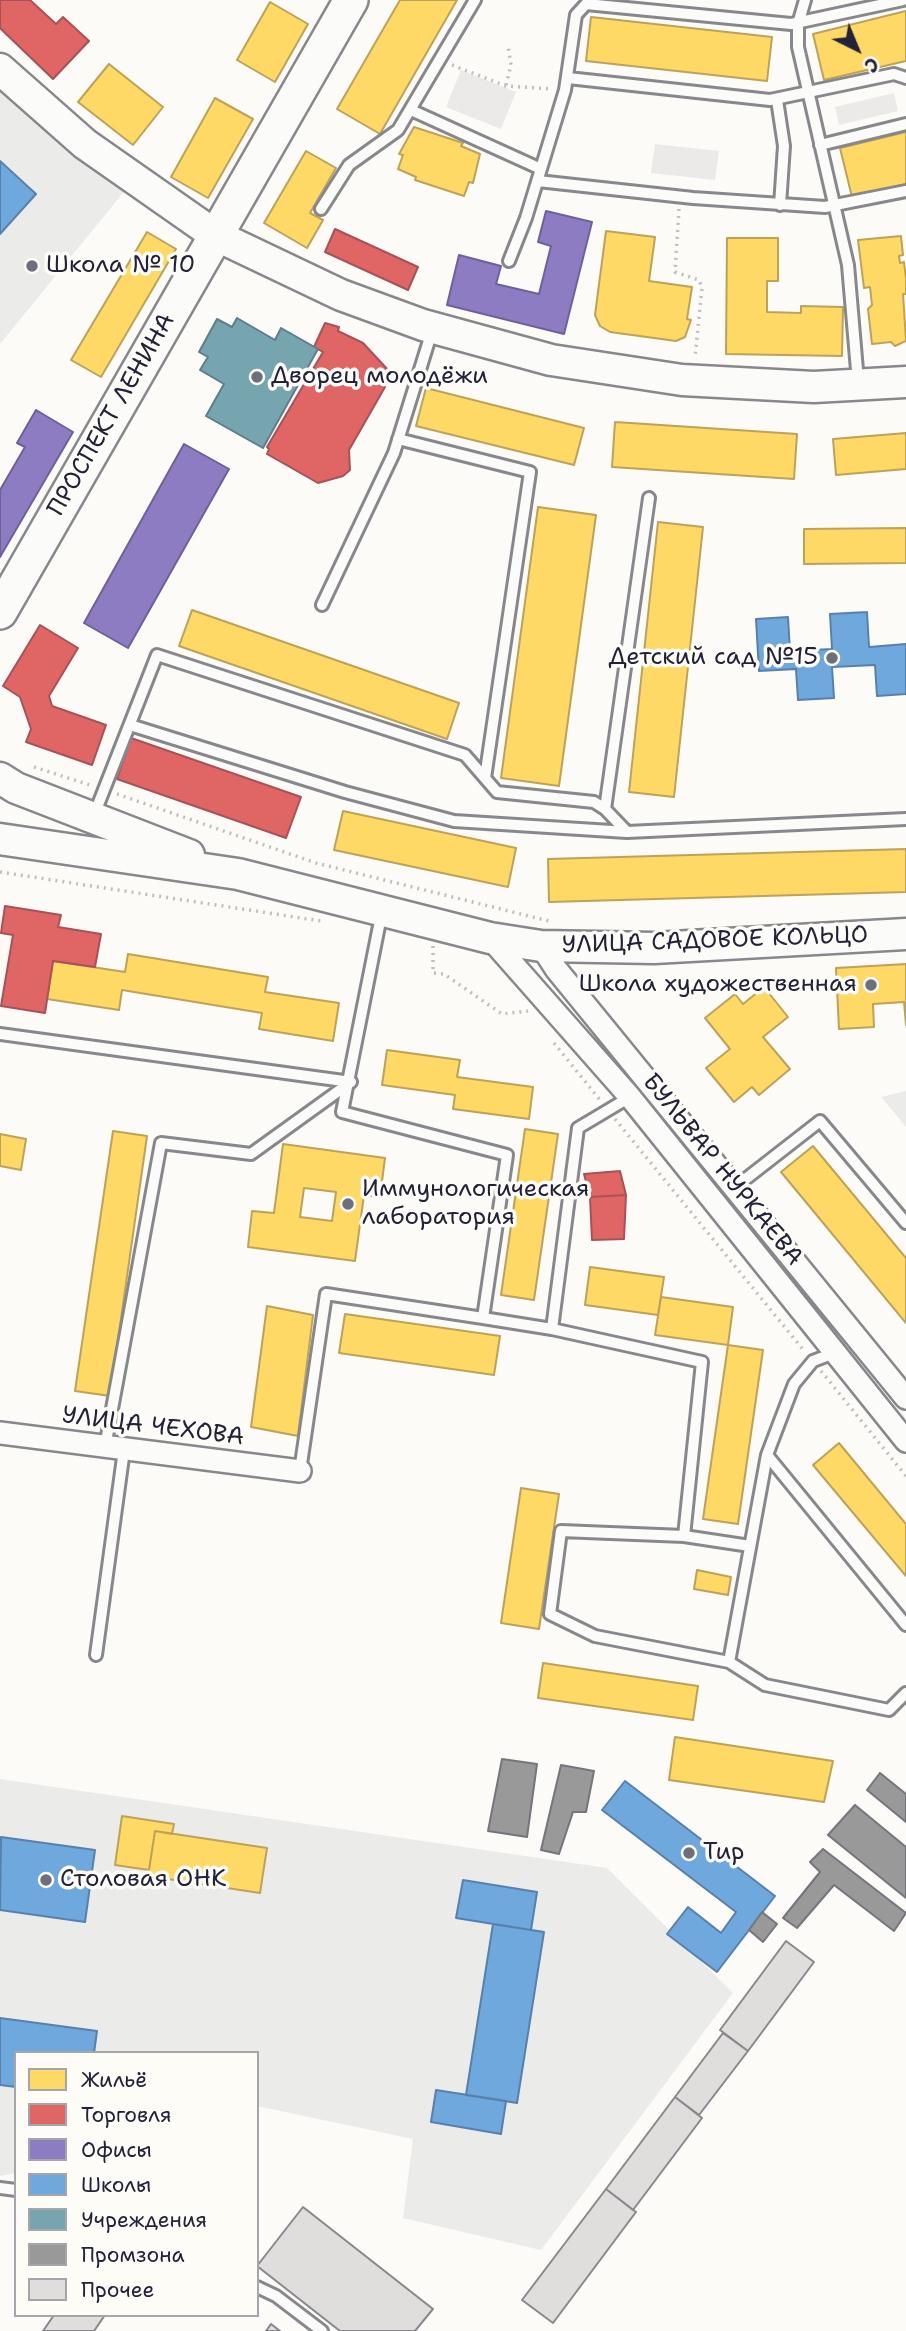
<!DOCTYPE html>
<meta charset="utf-8">
<style>
body{margin:0}
#map{position:relative;width:906px;height:2331px;overflow:hidden;background:#fcfbf8;font-family:"Shantell Sans",sans-serif}
canvas{display:block}
.legend{position:absolute;left:14px;top:2051px;width:245px;height:266px;box-sizing:border-box;background:#fdfcf7;border:2px solid #a5a5ac;margin:0;padding:9px 12px;list-style:none;font-size:21px;color:#22223b}
.legend li{display:flex;align-items:center;gap:14px;height:35px}
.legend b{width:35px;border:2px solid #a5a5ac}
.north{position:absolute;left:822px;top:14px;width:70px;height:70px;-webkit-text-stroke:5px #fdfcf7;paint-order:stroke;rotate:137deg;font-size:19px;font-weight:700;line-height:28px;text-align:center;color:#22223b}
.north::after{content:'';display:block;margin:auto;width:24px;height:32px;background:#22223b;clip-path:polygon(50% 0,100% 100%,50% 72%,0 100%)}
</style>
<div id="map">
<canvas width="906" height="2331"></canvas>
<ul class="legend">
<li><b style="height:19px;background:#ffd966"></b>Жильё</li>
<li><b style="height:19px;background:#e06666"></b>Торговля</li>
<li><b style="height:19px;background:#8e7cc3"></b>Офисы</li>
<li><b style="height:19px;background:#6fa8dc"></b>Школы</li>
<li><b style="height:19px;background:#76a5af"></b>Учреждения</li>
<li><b style="height:19px;background:#999"></b>Промзона</li>
<li><b style="height:19px;background:#dfdedd"></b>Прочее</li>
</ul>
<div class="north">С</div>
</div>
<script>
const ctx = document.querySelector('canvas').getContext('2d');
ctx.lineJoin = 'round';
function fill(path, color) { ctx.fillStyle = color; ctx.fill(path, 'evenodd'); }
const shape = rows => new Path2D(rows.map(r => 'M' + r).join(''));
function stroke(path, color, width, dash) { ctx.strokeStyle = color; ctx.lineWidth = width; ctx.lineCap = dash ? 'butt' : 'round'; ctx.setLineDash(dash || []); ctx.stroke(path); }
function label(font, color, halo, rows, align = 'center') {
  ctx.font = font + ' "Shantell Sans",sans-serif'; ctx.lineWidth = 7; ctx.setLineDash([]); ctx.textBaseline = 'middle'; ctx.strokeStyle = halo; ctx.fillStyle = color; for (const [text, x, y, turn = 0] of rows) {
    ctx.save(); ctx.translate(x, y); ctx.rotate((+turn || 0) * Math.PI / 180); ctx.textAlign = isNaN(turn) ? turn : align; if (halo) ctx.strokeText(text, 0, 0); ctx.fillText(text, 0, 0); ctx.restore();
  }
}
fill(shape([
 [0,83,127,188,0,344],
 [906,1091,906,1127,881,1097],
 [0,1779,607,1868,733,1993,541,2250,403,2218,413,2139,257,2106,257,2053,16,2053,16,2173,0,2176]
]), '#ebebe9');
fill(shape([
 [461,70,516,92,501,129,446,107],
 [894,93,898,111,839,125,835,107],
 [655,144,719,151,715,180,651,173]
]), '#ebeae8');
const homes = shape([
 [400,0,457,0,380,134,337,109,400,0],
 [270,2,308,24,275,82,237,60,270,2],
 [906,11,906,61,824,80,813,34,906,11],
 [591,17,772,37,767,81,586,61,591,17],
 [109,64,163,107,133,145,78,102,109,64],
 [215,98,253,119,208,198,171,177,215,98],
 [414,127,463,143,461,146,480,154,473,183,469,182,464,196,415,180,416,177,398,169,403,155,399,154,414,127],
 [906,132,906,184,852,197,840,148,906,132],
 [306,151,336,168,310,213,323,220,307,248,264,223,306,151],
 [606,231,655,237,649,281,692,287,687,319,691,320,685,337,676,341,610,332,600,326,595,315,606,231],
 [147,232,176,249,101,377,71,360,147,232],
 [901,236,903,255,899,256,900,263,904,262,906,279,906,294,903,294,906,341,895,346,891,342,872,344,868,309,872,305,870,287,864,288,858,240,901,236],
 [727,238,778,238,778,281,767,281,767,312,801,313,801,306,843,307,842,356,726,354,727,238],
 [426,388,584,428,574,465,416,426,426,388],
 [615,422,797,434,794,479,612,467,615,422],
 [906,433,906,469,836,475,833,439,906,433],
 [538,507,596,515,559,786,501,778,538,507],
 [658,522,703,527,674,797,629,792,658,522],
 [906,528,906,563,804,564,804,529,906,528],
 [192,610,459,703,447,739,179,646,192,610],
 [343,811,516,848,508,887,334,850,343,811],
 [906,849,906,892,549,902,548,859,906,849],
 [128,954,268,977,265,992,339,1003,333,1041,259,1029,262,1013,122,990,119,1010,47,999,53,961,125,972,128,954],
 [906,964,906,1025,904,1002,873,1004,874,1027,839,1029,836,968,906,964],
 [764,987,788,1017,763,1037,790,1069,759,1095,752,1087,734,1102,706,1068,730,1049,705,1018,735,994,743,1004,764,987],
 [387,1050,460,1060,457,1077,533,1087,529,1119,453,1109,455,1095,382,1085,387,1050],
 [525,1129,558,1134,534,1300,501,1295,525,1129],
 [113,1131,147,1136,110,1396,75,1391,113,1131],
 [0,1134,26,1139,21,1170,0,1166,0,1134],
 [283,1144,385,1158,380,1197,364,1195,355,1261,248,1247,252,1211,274,1213,283,1144],
 [304,1188,336,1192,332,1221,300,1217,304,1188],
 [813,1146,906,1258,906,1323,781,1172,813,1146],
 [590,1267,664,1277,658,1315,585,1305,590,1267],
 [661,1297,733,1307,728,1345,655,1335,661,1297],
 [267,1306,313,1315,298,1436,251,1427,267,1306],
 [345,1314,500,1336,494,1375,339,1353,345,1314],
 [728,1345,763,1350,738,1524,703,1519,728,1345],
 [839,1443,906,1524,906,1576,813,1465,839,1443],
 [521,1488,559,1494,539,1629,501,1623,521,1488],
 [697,1570,731,1577,728,1595,694,1589,697,1570],
 [543,1663,698,1686,693,1720,538,1698,543,1663],
 [675,1737,833,1761,824,1802,669,1780,675,1737],
 [122,1816,174,1824,172,1834,155,1831,149,1870,115,1865,122,1816],
 [155,1831,267,1848,260,1893,148,1876,155,1831]
]);
fill(homes, '#ffd966');
stroke(homes, '#bda259', 2);
const shops = shape([
 [0,0,30,0,56,24,63,17,89,41,53,79,0,28,0,0],
 [335,229,418,267,408,290,325,252,335,229],
 [325,323,339,327,338,331,363,343,389,371,381,385,385,387,349,450,350,470,343,476,318,483,267,454,269,449,267,447,323,352,314,347,325,323],
 [40,625,78,648,49,696,52,706,106,725,92,765,26,742,31,729,20,697,3,686,40,625],
 [131,738,301,797,286,838,117,779,131,738],
 [5,906,61,915,58,927,101,934,95,967,53,961,45,1013,1,1006,13,935,1,933,5,906],
 [620,1171,626,1195,590,1197,584,1174,620,1171],
 [626,1195,624,1239,592,1240,590,1197,626,1195]
]);
fill(shops, '#e06666');
stroke(shops, '#a75259', 2);
const offices = shape([
 [546,211,592,222,564,334,447,305,459,255,501,266,496,284,539,294,551,246,538,242,546,211],
 [36,410,73,432,0,557,0,490,25,447,17,443,36,410],
 [184,444,229,469,128,648,84,623,184,444]
]);
fill(offices, '#8e7cc3');
stroke(offices, '#6e619a', 2);
const schools = shape([
 [0,161,36,194,0,234,0,161],
 [867,612,869,647,906,644,906,694,877,696,875,665,832,667,834,698,798,700,796,669,759,671,756,619,788,617,790,651,832,649,830,614,867,612],
 [625,1781,775,1896,717,1972,667,1934,688,1907,721,1933,736,1912,602,1810,625,1781],
 [1,1837,95,1850,85,1922,0,1910,1,1837],
 [463,1880,537,1892,531,1930,456,1918,463,1880],
 [493,1924,544,1932,517,2103,466,2095,493,1924],
 [0,2018,97,2031,94,2053,16,2053,16,2087,0,2085,0,2018],
 [436,2090,506,2101,501,2134,431,2122,436,2090]
]);
fill(schools, '#6fa8dc');
stroke(schools, '#5880ac', 2);
const public = shape([
 [237,318,275,340,281,328,318,349,263,448,206,416,224,384,200,370,208,357,199,352,217,319,232,327,237,318]
]);
fill(public, '#76a5af');
stroke(public, '#5d7e8c', 2);
const industry = shape([
 [502,1759,537,1764,527,1837,488,1831,502,1759],
 [561,1765,594,1771,586,1812,573,1812,559,1854,541,1850,561,1765],
 [880,1773,906,1794,906,1822,867,1790,880,1773],
 [855,1805,906,1847,906,1898,828,1835,855,1805],
 [823,1849,906,1913,894,1931,834,1885,797,1928,783,1918,820,1872,810,1862,823,1849],
 [762,1912,777,1924,763,1942,749,1930,762,1912]
]);
fill(industry, '#999');
stroke(industry, '#75757d', 2);
const building = shape([
 [786,1941,814,1962,748,2051,720,2030,786,1941],
 [723,2033,748,2051,699,2115,675,2097,723,2033],
 [675,2097,702,2118,633,2210,606,2189,675,2097],
 [606,2189,636,2212,553,2323,522,2300,606,2189],
 [303,2207,433,2309,415,2331,340,2331,257,2266,303,2207],
 [54,2315,105,2315,94,2331,43,2331,54,2315],
 [271,2324,280,2331,266,2331,271,2324]
]);
fill(building, '#dfdedd');
stroke(building, '#88888c', 2);
const lane = shape([
 [805,0,798,24,798,47,848,265,858,382],
 [568,78,770,100,894,74,906,78],
 [777,100,784,146,780,205],
 [411,110,541,169],
 [820,145,906,124],
 [538,181,693,198,825,207,906,191],
 [321,209,349,165,398,130,475,0],
 [509,261,526,218,565,90,576,15,586,4,791,24,903,0],
 [398,439,530,472,485,778],
 [322,605,394,453,432,331],
 [130,725,345,792,454,821,627,832],
 [605,809,649,498],
 [94,815,157,655,465,755,497,792,594,802,605,809,627,832,906,819],
 [382,911,342,1112,507,1155,483,1318,552,1329],
 [0,1034,351,1082],
 [630,1097,578,1128,552,1329,702,1362,684,1536,750,1546],
 [734,1188,820,1121,906,1223],
 [834,1353,813,1361,794,1384,767,1455,729,1662,765,1685,889,1710,906,1693],
 [105,1447,161,1143,251,1154,351,1082],
 [767,1455,906,1625],
 [300,1471,326,1294,483,1318],
 [684,1536,561,1531,550,1614,595,1636,729,1662],
 [96,1655,124,1450],
 [0,2188,16,2190],
 [257,2287,276,2296,322,2331]
]);
const street = shape([
 [490,938,630,1097,906,1441],
 [541,946,556,969,906,1398],
 [0,1433,300,1471]
]);
const secondary = shape([
 [0,69,85,144,215,235,341,295,423,325,551,360,682,380,814,387,906,382],
 [0,778,16,788,189,855],
 [0,839,238,874,490,938,541,946,654,948,906,934]
]);
const primary = shape([
 [0,612,351,0]
]);
stroke(lane, '#88888c', 16);
stroke(street, '#88888c', 26);
stroke(secondary, '#88888c', 35);
stroke(primary, '#88888c', 38);
stroke(shape([
 [452,65,506,86,552,89],
 [506,85,511,65,508,46],
 [679,209,675,272,699,280,702,288,695,357],
 [34,767,90,785],
 [117,794,316,863,549,921],
 [0,872,321,921],
 [433,946,433,973,444,974,502,1014,528,1011],
 [554,1043,600,1100],
 [615,1119,805,1352],
 [821,1371,906,1476]
]), '#bfbfc0', 3.5, [2, 5]);
stroke(lane, '#fbfbf9', 10);
stroke(street, '#fbfbf9', 21);
stroke(secondary, '#fbfbf9', 30);
stroke(primary, '#fbfbf9', 33);
for (const [x, y, r, color] of [
 [32,266,7,"#6e6e7d"],
 [257,377,7,"#6e6e7d"],
 [832,658,7,"#6e6e7d"],
 [871,985,7,"#6e6e7d"],
 [348,1204,7,"#6e6e7d"],
 [689,1853,7,"#6e6e7d"],
 [46,1880,7,"#6e6e7d"]
]) { const dot = new Path2D(); dot.arc(x, y, r, 0, 2 * Math.PI); ctx.fillStyle = color; ctx.fill(dot); stroke(dot, '#fdfcf7', 2.5); }
label('24px', '#22223b', '#fdfcf7', [
 ["Школа № 10",46,266],
 ["Дворец молодёжи",271,377],
 ["Детский сад №15",818,658,"right"],
 ["Школа художественная",857,985,"right"],
 ["Иммунологическая",362,1190],
 ["лаборатория",362,1218],
 ["Тир",703,1853],
 ["Столовая ОНК",60,1880]
], 'left');
label('24px', '#22223b', '#fdfcf7', [
 ["ПРОСПЕКТ ЛЕНИНА",112,415,-60],
 ["УЛИЦА САДОВОЕ КОЛЬЦО",715,941,-2],
 ["БУЛЬВАР НУРКАЕВА",722,1170,51],
 ["УЛИЦА ЧЕХОВА",153,1427,7]
]);
</script>
